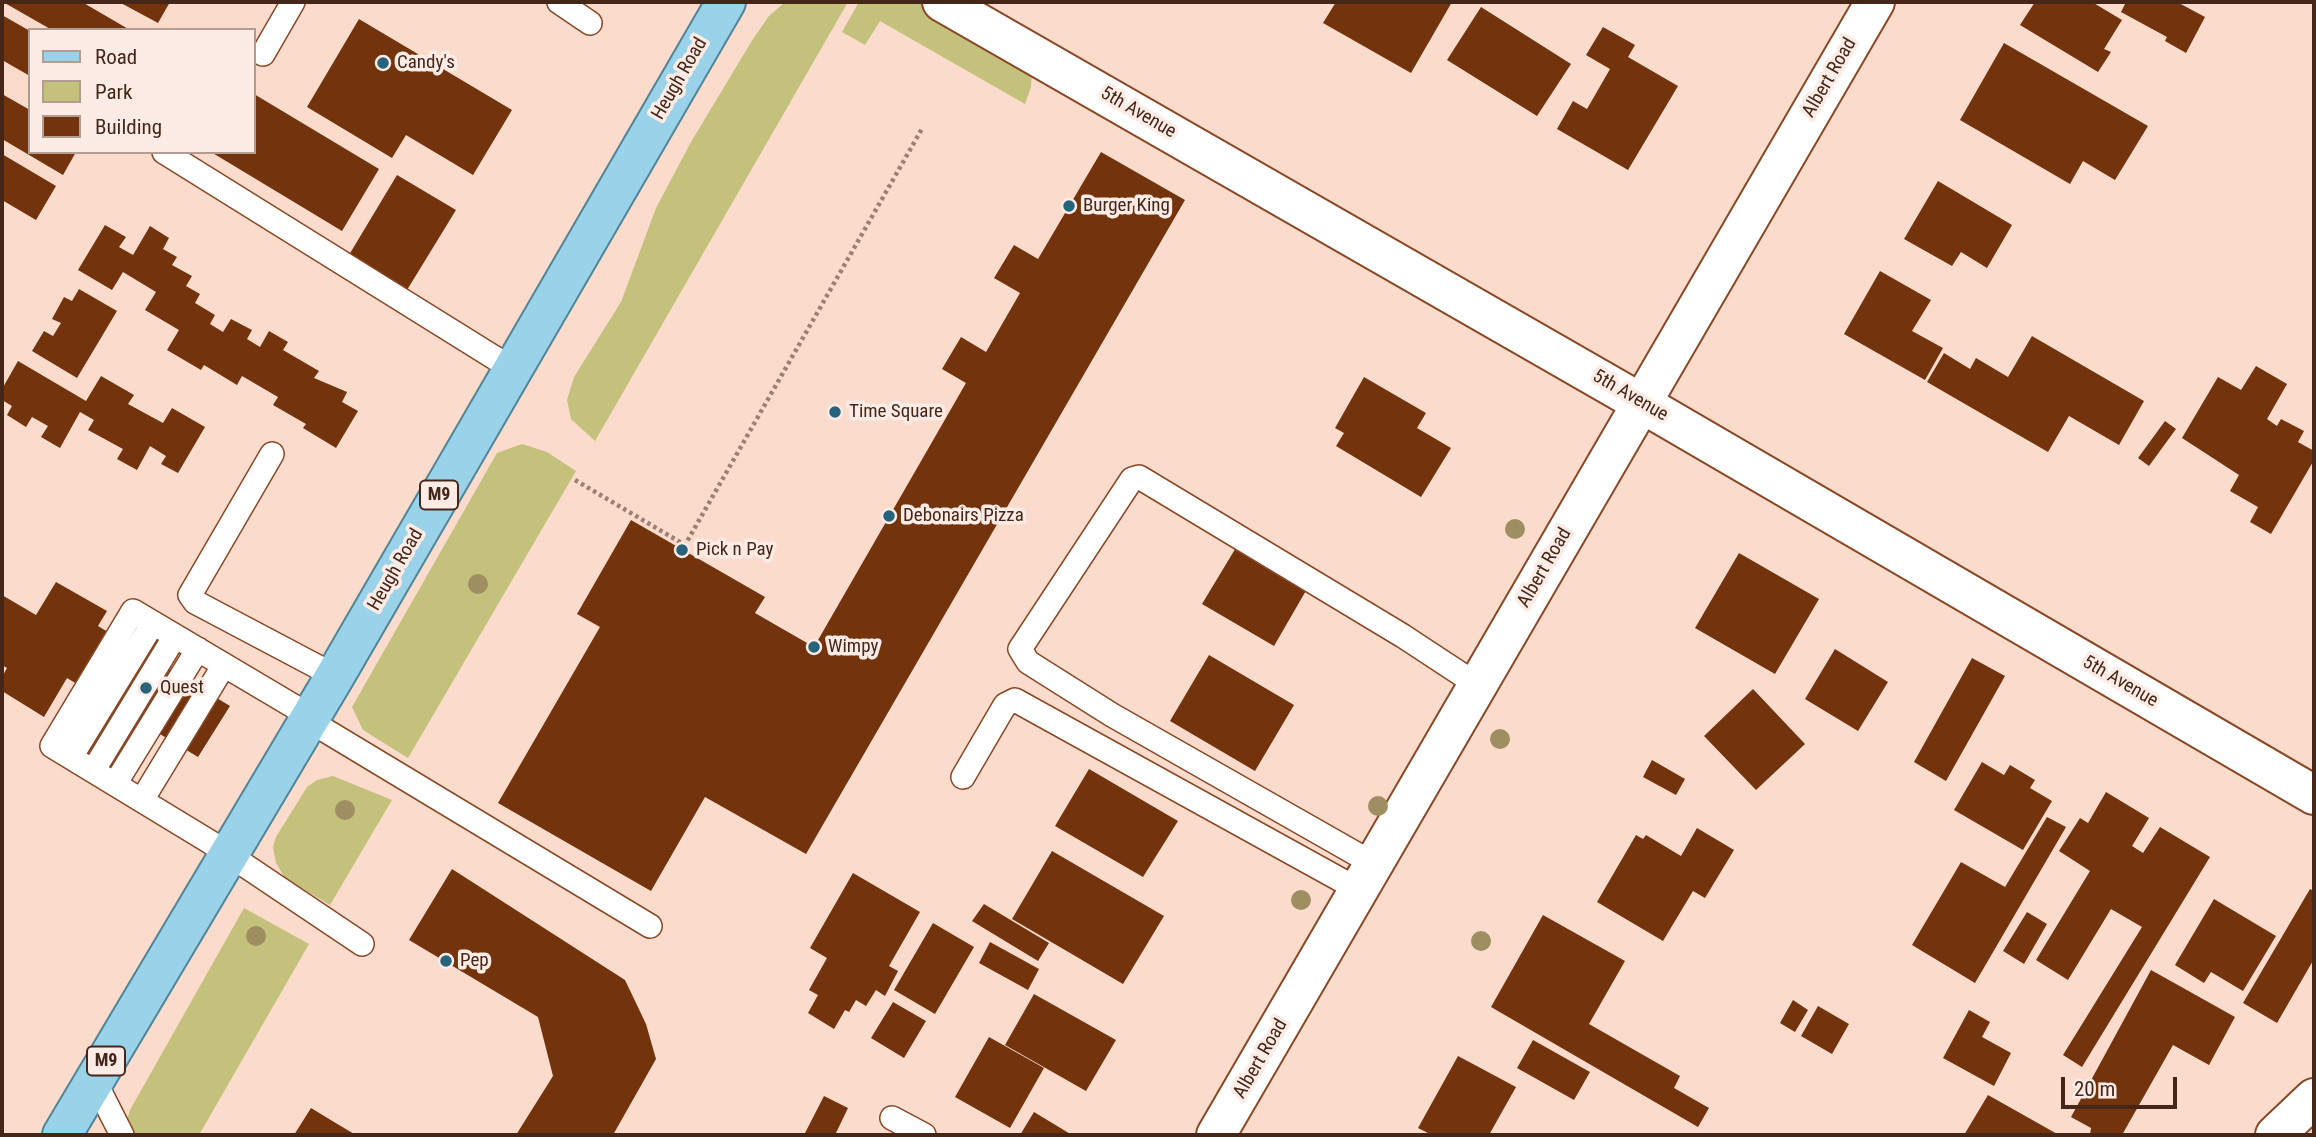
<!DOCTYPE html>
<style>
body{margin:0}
#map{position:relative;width:2316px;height:1137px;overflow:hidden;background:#fbdbcc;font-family:"Roboto Condensed",sans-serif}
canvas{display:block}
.frame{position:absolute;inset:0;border:4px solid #452719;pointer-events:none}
.legend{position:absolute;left:28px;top:28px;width:228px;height:126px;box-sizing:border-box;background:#fcece5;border:2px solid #b39d93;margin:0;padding:9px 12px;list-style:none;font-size:21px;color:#452719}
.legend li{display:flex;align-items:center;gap:14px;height:35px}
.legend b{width:35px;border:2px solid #b39d93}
.scale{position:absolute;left:2061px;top:1077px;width:116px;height:32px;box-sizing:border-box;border:4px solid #452719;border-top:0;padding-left:9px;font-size:21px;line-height:24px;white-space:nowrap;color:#452719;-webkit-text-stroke:5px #fcece5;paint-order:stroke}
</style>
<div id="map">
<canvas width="2316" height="1137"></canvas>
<div class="frame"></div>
<ul class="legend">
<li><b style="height:9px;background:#9ad3e9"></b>Road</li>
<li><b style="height:19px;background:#c3c17b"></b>Park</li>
<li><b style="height:19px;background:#72330d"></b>Building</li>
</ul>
<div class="scale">20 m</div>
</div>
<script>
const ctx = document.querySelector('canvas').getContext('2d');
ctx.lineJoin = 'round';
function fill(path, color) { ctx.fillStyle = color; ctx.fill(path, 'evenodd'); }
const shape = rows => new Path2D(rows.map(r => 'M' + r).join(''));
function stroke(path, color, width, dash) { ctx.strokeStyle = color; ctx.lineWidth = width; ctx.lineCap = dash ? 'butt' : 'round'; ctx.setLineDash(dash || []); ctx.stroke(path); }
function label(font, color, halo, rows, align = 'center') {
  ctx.font = font + ' "Roboto Condensed",sans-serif'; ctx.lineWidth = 7; ctx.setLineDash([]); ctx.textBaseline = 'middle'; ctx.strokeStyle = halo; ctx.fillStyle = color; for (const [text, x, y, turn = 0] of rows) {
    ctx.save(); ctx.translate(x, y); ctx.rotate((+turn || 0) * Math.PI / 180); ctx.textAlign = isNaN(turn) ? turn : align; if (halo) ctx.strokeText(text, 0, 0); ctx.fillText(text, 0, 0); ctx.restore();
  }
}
fill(shape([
 [785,2,848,2,595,441,571,419,567,400,574,377,621,302,656,208,691,142,753,39,769,16],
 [859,2,927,2,1032,71,1031,87,1025,104,880,21,865,45,842,32],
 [522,444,547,452,576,471,408,758,363,730,352,707,497,453],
 [333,776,392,800,330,905,285,878,276,863,273,847,276,837,307,787,317,780],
 [244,908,309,944,199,1135,129,1135,127,1120,130,1110]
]), '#c3c17b');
fill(shape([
 [3,2,82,2,130,30,52,30],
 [119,2,170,2,158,23],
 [1336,2,1452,2,1411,73,1323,23],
 [2035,2,2092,2,2122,20,2104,49,2111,52,2098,72,2020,25],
 [2126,2,2177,2,2205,17,2186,53,2165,41,2167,37,2121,12],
 [1481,7,1571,64,1537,116,1447,60],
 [2,15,30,31,30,76,2,60],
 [359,19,512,110,473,175,406,135,392,158,307,107],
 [1603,27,1635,45,1628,57,1678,86,1628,170,1557,129,1573,101,1587,109,1610,69,1586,55],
 [2004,43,2148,126,2115,180,2083,161,2070,184,1960,120],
 [2,94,30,110,30,152,76,152,63,175,2,139],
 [254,94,379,169,342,231,211,152,254,152],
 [1101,152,1185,200,806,854,705,797,651,891,498,803,600,627,577,614,631,520,765,597,755,613,814,647,966,383,942,369,961,337,986,352,1020,293,994,278,1014,245,1038,259],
 [2,154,56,186,36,220,2,200],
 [397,175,456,210,407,290,349,255],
 [1938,181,2012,225,1987,268,1961,252,1952,266,1904,239],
 [105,225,126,237,119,247,133,255,150,226,169,238,163,249,177,257,172,265,192,276,186,286,200,294,195,303,215,315,210,324,223,332,231,319,252,330,247,339,260,347,269,331,288,342,283,350,319,371,314,378,347,392,342,402,358,411,336,448,303,428,306,424,273,405,278,397,242,376,237,385,204,365,201,370,167,350,179,330,145,310,156,292,123,272,112,290,78,270],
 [1880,271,1931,300,1912,331,1943,348,1925,380,1844,334],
 [79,289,117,311,77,378,32,351,44,331,53,336,61,323,52,319,64,297,72,301],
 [2032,336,2144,401,2119,445,2069,416,2048,452,1927,382,1944,353,1970,369,1976,358,2008,377],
 [18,361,86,401,101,376,134,395,128,404,163,423,172,408,205,427,178,473,161,464,166,456,150,446,137,470,117,459,123,449,88,430,94,420,80,412,60,448,41,437,48,426,32,417,26,427,7,415,12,406,2,400,2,389],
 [2256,366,2287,384,2267,419,2277,426,2281,419,2304,431,2298,442,2314,451,2314,460,2271,534,2250,522,2258,507,2230,491,2239,475,2182,438,2218,377,2241,390],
 [1364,377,1426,413,1417,428,1451,448,1421,497,1336,446,1344,433,1335,428],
 [2165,421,2176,429,2149,466,2138,458],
 [1240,541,1311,582,1274,646,1202,604],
 [1739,553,1819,599,1775,674,1695,628],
 [56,582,107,611,98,626,230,706,198,757,67,678,44,717,2,691,2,677,7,668,2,665,2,595,36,615],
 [1835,649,1888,682,1858,731,1805,699],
 [1209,655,1294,705,1255,771,1170,721],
 [1972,658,2005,676,1946,781,1914,762],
 [1753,689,1805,744,1756,790,1704,736],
 [1652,760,1685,779,1676,795,1643,777],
 [1982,762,2004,775,2010,765,2035,780,2030,788,2052,801,2023,850,1954,810],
 [1089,769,1178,821,1143,877,1055,826],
 [2106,792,2149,818,2132,846,2143,853,2160,827,2210,857,2082,1067,2063,1055,2142,927,2111,909,2068,980,2036,960,2090,871,2059,851,2080,818,2088,823],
 [2047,817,2066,827,1975,983,1912,945,1961,862,2005,887],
 [1697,828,1734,850,1705,898,1693,891,1663,941,1597,902,1636,835,1643,839,1646,835,1681,856],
 [1052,851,1164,916,1123,984,1012,919],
 [452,869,625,980,646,1024,656,1059,613,1135,516,1135,553,1076,538,1017,409,940],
 [853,873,920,912,889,966,898,971,885,996,876,990,866,1006,856,1000,849,1012,845,1010,834,1029,808,1013,818,995,809,990,827,958,810,948],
 [2310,889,2314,891,2314,959,2277,1023,2243,1003],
 [2214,899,2276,936,2243,991,2211,972,2204,983,2175,965],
 [984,904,1049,943,1038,961,972,921],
 [2027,912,2047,924,2024,964,2003,951],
 [1543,915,1625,961,1589,1024,1680,1076,1674,1088,1709,1108,1698,1127,1491,1007],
 [933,923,974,947,935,1014,894,990],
 [990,942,1039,969,1028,990,979,963],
 [2151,970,2235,1017,2209,1065,2173,1045,2122,1135,2090,1135,2091,1128,2071,1117],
 [1034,994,1116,1040,1086,1091,1005,1045],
 [1793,1000,1808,1010,1795,1032,1780,1023],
 [893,1002,926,1021,904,1058,871,1038],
 [1818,1006,1849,1024,1832,1054,1801,1036],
 [1969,1010,1990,1022,1982,1037,2011,1053,1994,1086,1943,1058],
 [989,1037,1044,1068,1010,1128,955,1097],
 [1533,1040,1590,1072,1574,1100,1517,1068],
 [1458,1056,1516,1087,1489,1135,1432,1135,1418,1128],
 [1988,1095,2059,1135,1964,1135],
 [824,1096,848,1108,835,1135,804,1135],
 [311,1108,339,1125,356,1135,294,1135],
 [1034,1112,1072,1135,1020,1135]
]), '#72330d');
const service = shape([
 [559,2,590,23],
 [263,54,293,2],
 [164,152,511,368],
 [272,454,190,595,195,602,335,676],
 [310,716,133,611,52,746,210,842,362,944],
 [308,720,650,926],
 [71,757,153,623],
 [93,771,175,636],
 [963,777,1005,705,1015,700,1359,890],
 [115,784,198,649],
 [142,800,224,665],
 [1374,864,1112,715,1028,662,1020,649,1132,479,1139,477,1403,636,1476,684],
 [94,1080,122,1135],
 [892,1118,924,1135]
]);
const minor = shape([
 [942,2,1641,403,2314,795],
 [1216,1135,1875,2],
 [2275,1135,2314,1098]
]);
const primary = shape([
 [62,1135,335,676,726,2]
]);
stroke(service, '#894825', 26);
stroke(minor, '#894825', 42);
stroke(primary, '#508497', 42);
stroke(shape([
 [575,480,685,545,923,127]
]), '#9e7f71', 4.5, [3.5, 3.5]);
stroke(service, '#fff', 23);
stroke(minor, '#fff', 38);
stroke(primary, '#9ad3e9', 38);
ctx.fillStyle = '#9e8e62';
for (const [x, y] of [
 [1515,529],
 [478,584],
 [1500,739],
 [1378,806],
 [345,810],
 [1301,900],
 [256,936],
 [1481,941]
]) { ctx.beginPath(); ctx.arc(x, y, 10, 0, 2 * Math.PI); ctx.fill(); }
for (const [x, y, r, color] of [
 [383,63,7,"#27637a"],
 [1069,206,7,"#27637a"],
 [835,412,7,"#27637a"],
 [889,516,7,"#27637a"],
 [682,550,7,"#27637a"],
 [814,647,7,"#27637a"],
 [146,688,7,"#27637a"],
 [446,961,7,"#27637a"]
]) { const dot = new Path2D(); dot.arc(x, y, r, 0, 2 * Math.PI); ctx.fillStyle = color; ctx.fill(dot); stroke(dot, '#fcece5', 2.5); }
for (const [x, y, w] of [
 [439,495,38],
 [106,1061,38]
]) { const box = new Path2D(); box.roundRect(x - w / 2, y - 14.5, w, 29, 5); ctx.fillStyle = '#fcece5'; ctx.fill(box); stroke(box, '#452719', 2); }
label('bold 18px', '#452719', null, [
 ["M9",439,495],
 ["M9",106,1061]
]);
label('19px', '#452719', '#fcece5', [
 ["Candy's",397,63],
 ["Burger King",1083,206],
 ["Time Square",849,412],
 ["Debonairs Pizza",903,516],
 ["Pick n Pay",696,550],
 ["Wimpy",828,647],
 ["Quest",160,688],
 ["Pep",460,961]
], 'left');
label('19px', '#452719', '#fcece5', [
 ["Albert Road",1830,78,-60],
 ["Heugh Road",680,79,-60],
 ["5th Avenue",1138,113,30],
 ["5th Avenue",1630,396,30],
 ["Albert Road",1545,568,-60],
 ["Heugh Road",396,570,-60],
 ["5th Avenue",2120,682,30],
 ["Albert Road",1261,1059,-60]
]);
</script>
